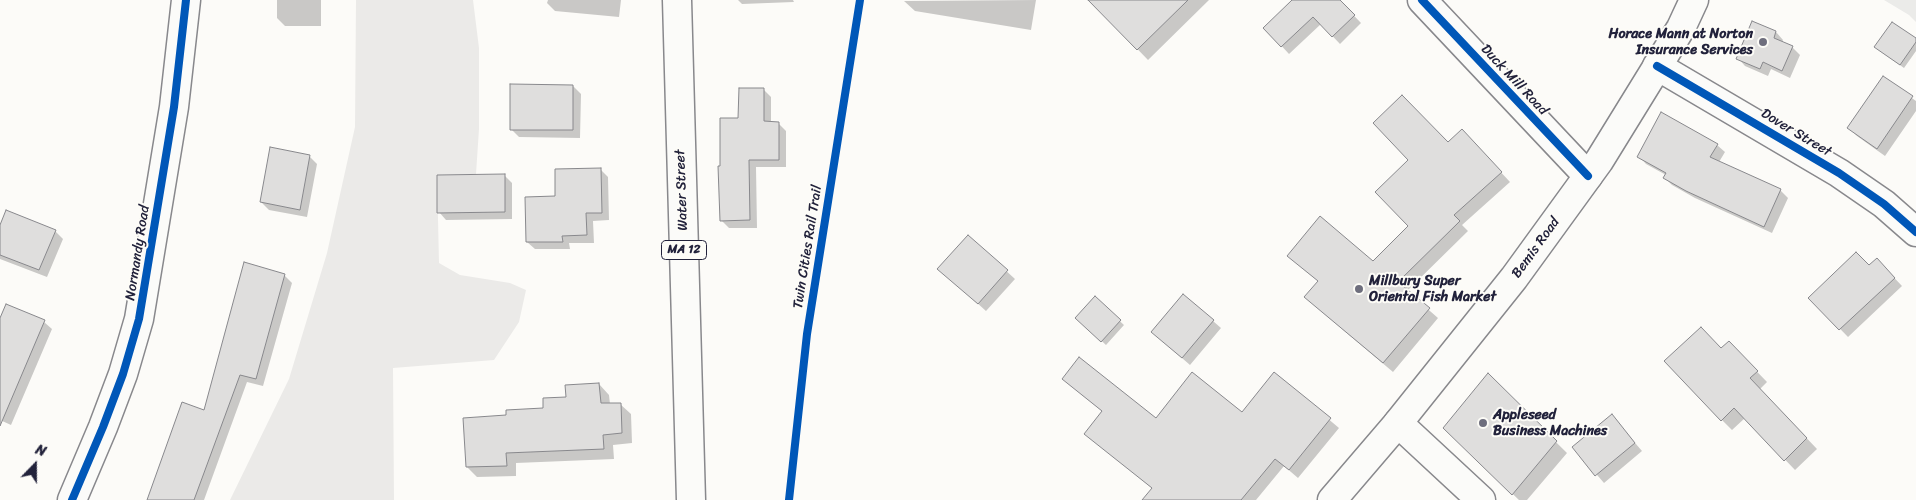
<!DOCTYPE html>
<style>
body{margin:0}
#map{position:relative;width:1916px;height:500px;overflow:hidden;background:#fcfbf8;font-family:Sriracha,sans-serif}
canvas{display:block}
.north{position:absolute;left:10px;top:440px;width:50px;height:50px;-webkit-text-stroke:4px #fdfcf7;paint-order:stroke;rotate:22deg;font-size:14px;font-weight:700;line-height:20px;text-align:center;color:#22223b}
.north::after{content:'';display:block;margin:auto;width:18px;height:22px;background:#22223b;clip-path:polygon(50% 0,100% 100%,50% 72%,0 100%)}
</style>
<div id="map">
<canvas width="1916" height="500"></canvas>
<div class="north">N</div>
</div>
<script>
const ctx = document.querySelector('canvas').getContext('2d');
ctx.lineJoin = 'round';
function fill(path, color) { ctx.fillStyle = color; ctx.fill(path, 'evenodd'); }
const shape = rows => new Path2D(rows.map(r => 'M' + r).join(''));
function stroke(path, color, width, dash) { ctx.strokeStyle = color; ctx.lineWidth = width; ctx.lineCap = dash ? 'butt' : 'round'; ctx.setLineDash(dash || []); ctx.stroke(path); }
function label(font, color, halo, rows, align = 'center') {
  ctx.font = font + ' Sriracha,sans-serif'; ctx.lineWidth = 4; ctx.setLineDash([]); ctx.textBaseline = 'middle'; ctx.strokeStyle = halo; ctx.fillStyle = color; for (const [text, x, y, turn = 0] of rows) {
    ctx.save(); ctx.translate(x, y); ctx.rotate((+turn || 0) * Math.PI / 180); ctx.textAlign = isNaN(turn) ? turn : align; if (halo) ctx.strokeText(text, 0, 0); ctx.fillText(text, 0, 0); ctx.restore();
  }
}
fill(shape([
 [1884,0,1916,0,1916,22,1909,15]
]), '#ebebe9');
fill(shape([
 [356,0,473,0,479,48,479,129,476,174,437,175,439,263,460,275,510,283,526,290,519,322,494,360,393,368,394,500,230,500,289,379,327,253,355,127]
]), '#ebeae8');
fill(shape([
 [277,0,321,0,321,26,285,26,277,18],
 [548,0,621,0,619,17,555,11,547,3],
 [738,0,793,0,794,2,742,4],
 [1036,0,1031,30,915,11,904,1],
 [1090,0,1209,0,1148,60],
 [1294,0,1339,0,1361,23,1340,44,1321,24,1289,54,1265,28],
 [1776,32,1783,40,1782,43,1792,47,1800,55,1790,78,1771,69,1768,76,1745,66,1738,58],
 [1916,40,1916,51,1904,68,1880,51],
 [1884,78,1916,101,1916,111,1885,156,1857,136,1849,128],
 [573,86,581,94,580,138,519,137,511,129],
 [763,89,771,97,771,123,778,123,786,131,786,167,756,167,757,228,729,228,721,220,721,167,739,119],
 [1471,140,1510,182,1462,225,1468,231,1407,291,1438,318,1393,372,1315,306,1319,282,1288,256,1373,262,1410,226,1448,143],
 [1717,145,1725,152,1719,162,1780,190,1788,198,1772,233,1695,198,1672,185,1665,178,1666,175,1646,164,1639,156],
 [309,156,317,164,307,217,269,210,261,202],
 [600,169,608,177,609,220,593,221,594,243,569,243,570,249,535,249,527,242,557,197],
 [504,175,512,183,512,219,446,220,439,212],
 [0,228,55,231,63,239,47,277,0,259],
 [968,236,1015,279,986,311,947,276],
 [1884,267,1902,286,1848,337,1810,298],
 [284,275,292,283,263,386,247,382,204,500,148,500,205,412],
 [1095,298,1124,325,1106,345,1077,318],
 [0,321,44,322,52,329,11,425,0,420],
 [1213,321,1221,328,1190,365,1160,339],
 [1722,349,1739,353,1767,382,1760,389,1817,449,1795,470,1745,418,1732,430,1722,420],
 [1275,374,1339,428,1298,478,1284,466,1256,500,1144,500,1153,489,1086,434,1103,412,1063,379,1156,420,1242,413],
 [1488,375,1567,453,1527,500,1519,500,1455,439],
 [599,384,609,395,610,404,620,404,631,414,632,443,613,445,614,459,516,463,516,476,477,477,467,467,507,417,544,409],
 [1612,416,1642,451,1604,483,1573,447]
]), '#0003');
const building = shape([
 [1088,0,1188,0,1137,50,1088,0],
 [1292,0,1340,0,1355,15,1332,37,1313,17,1281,47,1263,28,1292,0],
 [1752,21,1776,31,1774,38,1793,46,1782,71,1763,62,1760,69,1736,59,1752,21],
 [1892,22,1916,38,1916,42,1900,65,1874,47,1892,22],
 [1883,76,1913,96,1877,149,1847,128,1883,76],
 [510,84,573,85,573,130,510,130,510,84],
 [739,88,764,88,764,121,779,122,779,160,749,160,750,220,720,221,718,166,720,166,720,118,738,118,739,88],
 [1402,95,1448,142,1462,129,1502,172,1454,215,1460,221,1398,282,1430,308,1383,363,1304,297,1318,281,1287,256,1320,216,1373,261,1408,226,1375,192,1408,160,1373,123,1402,95],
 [1661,112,1718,144,1710,157,1781,189,1764,227,1686,191,1663,178,1666,173,1637,157,1661,112],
 [270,147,310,155,300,210,260,202,270,147],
 [601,168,602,213,586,213,587,235,562,236,563,242,526,242,525,197,555,196,555,169,601,168],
 [505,174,505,212,437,213,437,175,505,174],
 [6,210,56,230,39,270,0,255,0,225,6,210],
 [968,235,1008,270,978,304,937,269,968,235],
 [1856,252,1869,265,1877,258,1895,278,1839,330,1808,298,1856,252],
 [244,262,285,274,256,379,240,375,194,500,147,500,182,402,204,410,244,262],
 [1183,294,1214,320,1182,358,1151,332,1183,294],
 [1095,296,1121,320,1101,342,1075,318,1095,296],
 [6,304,45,320,0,426,0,318,6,304],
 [1701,327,1721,348,1729,341,1758,371,1750,378,1807,438,1784,461,1734,408,1721,421,1664,361,1701,327],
 [1079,357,1156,418,1192,372,1242,412,1274,372,1331,418,1289,470,1275,459,1241,500,1142,500,1152,488,1084,434,1102,411,1062,379,1079,357],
 [1488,373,1557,441,1512,495,1443,428,1488,373],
 [599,383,601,403,621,403,622,433,603,435,604,449,506,453,507,466,466,467,463,418,506,415,506,410,543,408,543,398,566,397,565,385,599,383],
 [1612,414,1635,443,1595,476,1572,447,1612,414]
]);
fill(building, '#dfdedd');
stroke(building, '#88888c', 1);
const street = shape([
 [1422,0,1588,176],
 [1657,66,1839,173,1884,204,1916,232],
 [1398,423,1481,500],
 [72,500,103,427,123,374,139,319,174,107,186,0]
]);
const secondary = shape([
 [1332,500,1398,423,1514,278,1599,161,1681,28,1694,0]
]);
const highway = shape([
 [677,0,691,500]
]);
stroke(street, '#88888c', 31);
stroke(secondary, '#88888c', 31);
stroke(highway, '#88888c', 31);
stroke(street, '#fbfbf9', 28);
stroke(secondary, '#fbfbf9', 28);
stroke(highway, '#fbfbf9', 28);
stroke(shape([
 [1422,0,1588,176],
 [1657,66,1839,173,1884,204,1916,232],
 [72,500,103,427,123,374,139,319,174,107,186,0],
 [789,500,807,334,860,0]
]), '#0057b8', 8);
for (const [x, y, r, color] of [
 [1763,42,5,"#6e6e7d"],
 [1359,289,5,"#6e6e7d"],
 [1483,423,5,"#6e6e7d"]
]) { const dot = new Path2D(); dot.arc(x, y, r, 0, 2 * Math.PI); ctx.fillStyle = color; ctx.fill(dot); stroke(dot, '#fdfcf7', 2); }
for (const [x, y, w] of [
 [684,250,45]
]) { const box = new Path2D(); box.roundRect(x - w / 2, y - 9.5, w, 19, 4); ctx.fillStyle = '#fdfcf7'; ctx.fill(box); stroke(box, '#22223b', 1); }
label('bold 12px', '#22223b', null, [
 ["MA 12",684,250]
]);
label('bold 14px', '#22223b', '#fdfcf7', [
 ["Horace Mann at Norton",1753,34,"right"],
 ["Insurance Services",1753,50,"right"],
 ["Millbury Super",1369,281],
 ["Oriental Fish Market",1369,297],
 ["Appleseed",1493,415],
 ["Business Machines",1493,431]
], 'left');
label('14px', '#22223b', '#fdfcf7', [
 ["Duck Mill Road",1514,80,47],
 ["Dover Street",1796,133,31],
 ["Water Street",682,190,-92],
 ["Twin Cities Rail Trail",808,247,-81],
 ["Bemis Road",1536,248,-54],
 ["Normandy Road",138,253,-81]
]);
</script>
